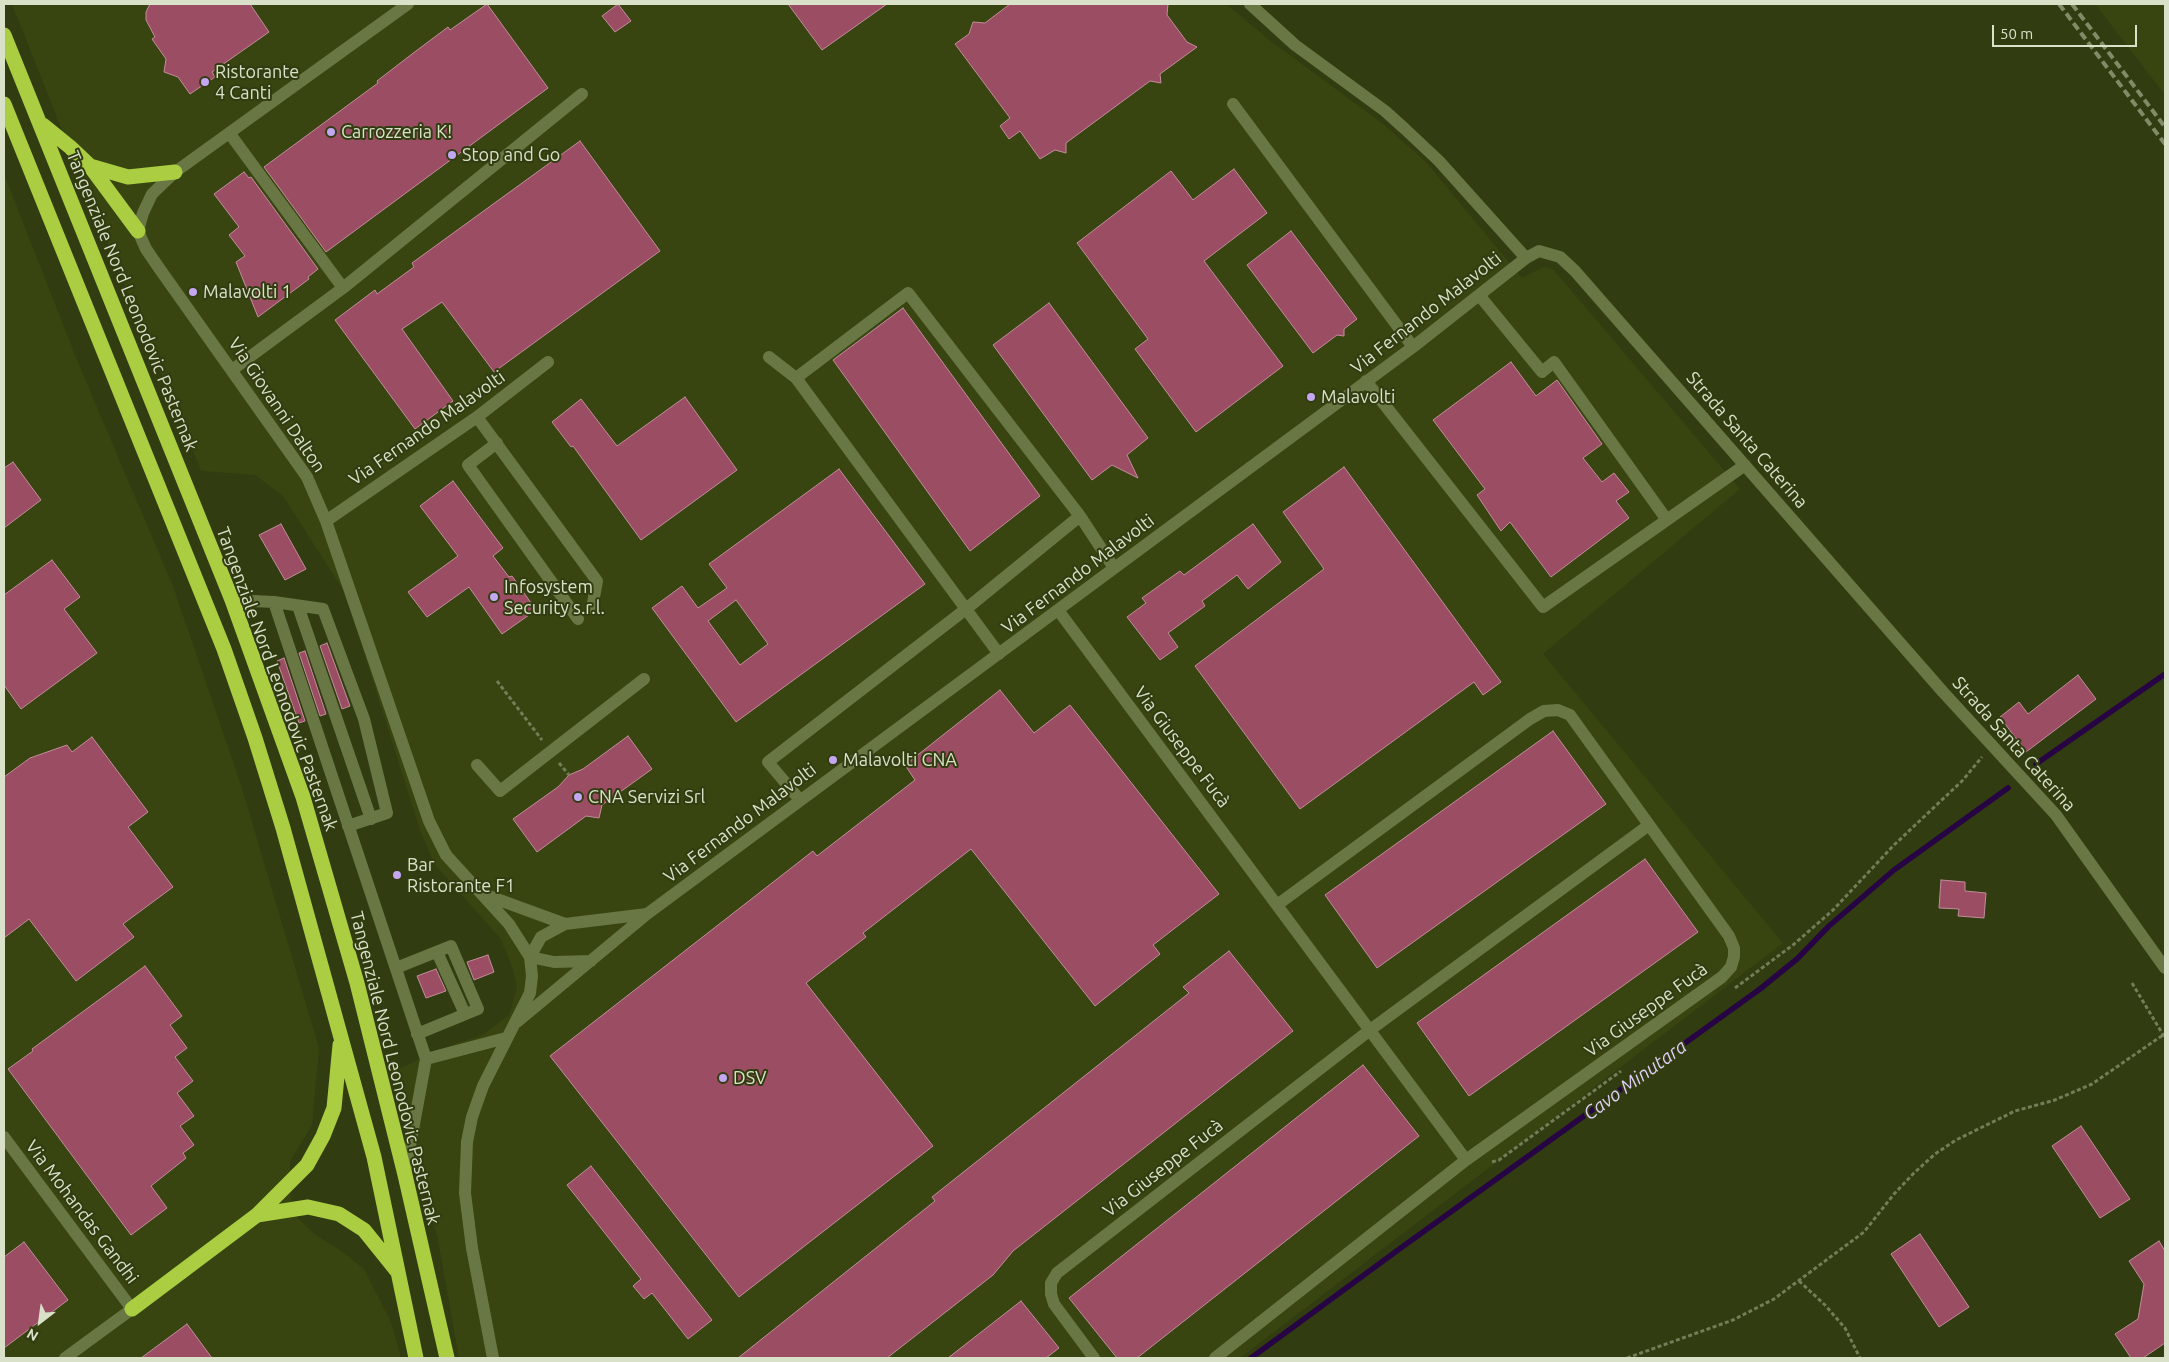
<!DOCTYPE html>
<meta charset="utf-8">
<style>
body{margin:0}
#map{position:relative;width:2169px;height:1362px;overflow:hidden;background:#313c10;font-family:Ubuntu,sans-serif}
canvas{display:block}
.frame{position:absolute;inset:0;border:5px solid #d9e1c9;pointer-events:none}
.north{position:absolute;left:15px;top:1297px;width:50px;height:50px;-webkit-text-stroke:4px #313c10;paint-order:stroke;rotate:210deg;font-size:14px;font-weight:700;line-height:20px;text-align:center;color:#d9e1c9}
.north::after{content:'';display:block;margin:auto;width:18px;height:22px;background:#d9e1c9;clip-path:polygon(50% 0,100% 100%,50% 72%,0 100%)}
.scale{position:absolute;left:1992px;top:25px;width:145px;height:22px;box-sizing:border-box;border:2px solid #d9e1c9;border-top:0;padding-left:6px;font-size:15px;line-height:18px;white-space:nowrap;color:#d9e1c9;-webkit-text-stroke:4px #313c10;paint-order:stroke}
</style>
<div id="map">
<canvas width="2169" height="1362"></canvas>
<div class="frame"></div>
<div class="north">N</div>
<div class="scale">50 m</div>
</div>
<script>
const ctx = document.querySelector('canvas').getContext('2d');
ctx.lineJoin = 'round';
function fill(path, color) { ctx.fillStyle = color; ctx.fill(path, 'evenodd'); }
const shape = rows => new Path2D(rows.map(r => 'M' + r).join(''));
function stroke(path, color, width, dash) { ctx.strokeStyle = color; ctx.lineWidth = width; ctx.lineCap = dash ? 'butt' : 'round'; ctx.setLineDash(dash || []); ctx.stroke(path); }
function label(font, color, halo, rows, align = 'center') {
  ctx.font = font + ' Ubuntu,sans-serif'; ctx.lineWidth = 4; ctx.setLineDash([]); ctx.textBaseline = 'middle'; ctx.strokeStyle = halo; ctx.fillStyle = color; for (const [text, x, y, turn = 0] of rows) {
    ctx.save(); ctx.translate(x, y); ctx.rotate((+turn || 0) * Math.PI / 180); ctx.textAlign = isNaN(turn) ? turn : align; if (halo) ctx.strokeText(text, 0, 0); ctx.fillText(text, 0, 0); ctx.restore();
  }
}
fill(shape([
 [12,4,1226,4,1268,39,1383,124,1426,162,1522,278,1543,267,1553,269,1740,489,1543,654,1783,943,1240,1358,459,1358,438,1240,396,1070,449,1046,483,1035,509,1015,517,988,512,966,500,938,435,865,420,830,345,593,283,496,255,475,201,471,80,176],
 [2095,4,2165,4,2165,95],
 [4,174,77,360,173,586,241,785,319,1048,312,1125,290,1161,291,1211,314,1234,340,1250,364,1269,391,1322,401,1358,4,1358]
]), '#384511');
stroke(shape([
 [2036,764,2165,674],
 [1251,1358,1398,1250,1760,989,1797,959,1829,926,1894,870,2008,788]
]), '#270544', 5.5);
const building = shape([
 [150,4,250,4,269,32,212,72,215,77,190,94,178,77,164,72,166,59,152,39,155,37,146,20,146,12,150,4],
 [487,4,548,88,326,252,264,167,378,83,377,81,412,54,448,27,450,30,487,4],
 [618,4,631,21,615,32,602,16,618,4],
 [788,4,887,4,822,50,788,4],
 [1010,4,1168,4,1167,15,1187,42,1197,47,1160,74,1161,83,1150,81,1066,143,1066,153,1055,150,1040,159,1020,131,1009,139,1000,126,1010,118,955,44,969,34,973,22,985,23,1010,4],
 [580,141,660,251,494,372,442,302,402,329,453,401,415,429,335,320,375,290,377,294,414,267,412,263,580,141],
 [1234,169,1267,213,1204,261,1283,366,1196,432,1135,349,1148,339,1077,243,1171,171,1193,200,1234,169],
 [244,172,249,178,251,177,318,269,308,277,309,279,258,317,236,262,245,256,229,235,239,227,214,194,244,172],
 [1291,231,1357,319,1344,329,1344,336,1337,335,1313,353,1247,265,1291,231],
 [1049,303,1148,438,1127,455,1138,478,1112,465,1092,480,993,345,1049,303],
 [903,308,1040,496,970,551,833,360,903,308],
 [1511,362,1536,396,1557,380,1602,444,1583,458,1602,482,1614,473,1629,492,1616,501,1629,518,1551,577,1510,522,1501,531,1477,495,1485,489,1433,420,1511,362],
 [685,397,737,470,641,540,573,446,571,447,552,422,581,399,617,446,685,397],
 [13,462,41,500,4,528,4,468,13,462],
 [1344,467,1501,682,1483,695,1474,682,1300,809,1195,666,1324,569,1283,512,1344,467],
 [839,469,925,584,736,722,652,608,682,586,698,608,727,588,709,564,839,469],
 [736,600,768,644,740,665,708,621,736,600],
 [453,481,503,548,493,556,509,577,512,576,536,610,502,634,469,587,427,617,408,592,458,556,420,506,453,481],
 [281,524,306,569,285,580,259,535,281,524],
 [1253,524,1281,562,1248,589,1237,575,1202,601,1205,606,1168,633,1178,647,1160,660,1127,617,1146,603,1142,598,1180,571,1184,575,1253,524],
 [52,560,80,597,64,609,97,653,21,709,4,685,4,595,52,560],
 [327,643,350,706,342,709,320,646,327,643],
 [305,651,326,714,320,716,299,653,305,651],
 [284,658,305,721,299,723,277,661,284,658],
 [2078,675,2096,699,2026,752,2000,717,2019,702,2028,714,2078,675],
 [1000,690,1034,733,1070,705,1219,894,1153,945,1160,954,1095,1006,971,849,863,933,866,937,806,983,933,1146,739,1297,550,1056,813,851,817,856,915,780,905,765,1000,690],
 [1553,731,1606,804,1377,968,1325,895,1553,731],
 [628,736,652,769,602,805,599,818,586,816,537,852,513,819,558,787,569,775,583,769,628,736],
 [92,737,148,812,128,827,173,887,123,924,134,937,76,981,29,919,4,938,4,777,30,758,67,745,72,752,92,737],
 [1645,859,1698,932,1469,1096,1417,1023,1645,859],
 [1941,880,1965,882,1965,891,1986,893,1984,918,1958,916,1959,909,1939,908,1941,880],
 [1229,951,1293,1031,1013,1251,993,1275,887,1358,738,1358,935,1201,932,1197,1189,993,1183,987,1229,951],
 [488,955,494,972,474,980,467,962,488,955],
 [145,966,182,1016,170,1025,187,1048,175,1057,193,1081,177,1093,194,1116,180,1126,194,1145,183,1153,186,1158,151,1186,167,1208,131,1235,8,1069,33,1051,32,1049,145,966],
 [436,969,446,991,426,998,417,976,436,969],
 [1363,1065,1419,1136,1137,1358,1117,1358,1069,1298,1363,1065],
 [2081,1126,2130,1199,2100,1218,2052,1146,2081,1126],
 [591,1166,712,1320,688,1339,652,1293,644,1299,633,1286,641,1279,567,1185,591,1166],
 [1920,1234,1969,1307,1939,1327,1891,1254,1920,1234],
 [2159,1241,2165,1251,2165,1343,2143,1358,2131,1358,2115,1334,2138,1319,2144,1284,2129,1261,2159,1241],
 [24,1242,68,1300,4,1348,4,1257,24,1242],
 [1021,1301,1059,1348,1046,1358,948,1358,1021,1301],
 [187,1324,212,1358,141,1358,187,1324]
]);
fill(building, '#9b4d64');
stroke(building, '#c28d9b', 1);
stroke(shape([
 [497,681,542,740],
 [559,763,569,775],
 [2132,983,2165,1038],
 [1735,988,1793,945,1833,910,1893,846,1963,780,1982,757],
 [1492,1162,1499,1160,1621,1071],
 [1799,1281,1825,1305,1845,1328,1860,1358],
 [1627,1358,1733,1320,1774,1299,1864,1232,1894,1194,1914,1173,1935,1154,1956,1140,2015,1111,2055,1100,2092,1084,2163,1035]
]), '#737d58', 3, [4, 2.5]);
stroke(shape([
 [408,4,175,172,152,194,143,213,138,231,146,249,159,268,307,477,326,521,429,821,446,855,509,924,530,957],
 [1250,4,1295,45,1385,111,1405,129,1439,161,1526,258],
 [1233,104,1413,347],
 [230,134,343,288],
 [1479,295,1542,372,1554,362,1667,520],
 [769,357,796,378,999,654],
 [232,370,343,288,582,94],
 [796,378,908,293,1080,516,1114,568],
 [1366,381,1543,607,1745,465],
 [477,417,597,581,592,608],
 [497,443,468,465,578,619],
 [326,521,477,417,548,362],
 [232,600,274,602,426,1059,405,1173],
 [274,602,323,609,364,719,387,813,348,826],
 [298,606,371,819],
 [1058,610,1466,1160],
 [477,765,500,791,644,679],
 [800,800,768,762,966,609,1080,516],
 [483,894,565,924,647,914],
 [437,952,465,1014],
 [530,957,554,962,591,961],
 [396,968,451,946,478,1009,417,1034],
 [517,1022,647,914,1413,347,1526,258,1539,251,1560,257,1575,271,1943,692,2056,815,2165,968],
 [426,1059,506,1038],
 [4,1137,132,1309,65,1358],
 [493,1358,472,1248,465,1193,467,1142,472,1117,483,1086,530,993,532,976,530,957,541,937,565,924],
 [1094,1358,1054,1304,1051,1294,1051,1283,1057,1273,1370,1030,1649,825],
 [1215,1358,1466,1160,1722,977,1731,967,1734,957,1734,948,1729,936,1570,715,1558,710,1544,711,1530,719,1277,905]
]), '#687744', 12);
stroke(shape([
 [4,35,232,600,303,797,357,983,405,1175,447,1358],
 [4,104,224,649,255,738,283,828,374,1157,416,1358],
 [43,125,70,147,90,166,138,231],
 [90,166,128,177,175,172],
 [257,1215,308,1207,339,1214,364,1230,397,1271],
 [132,1309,257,1215,307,1165,323,1136,334,1108,340,1045]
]), '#abcd41', 15);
stroke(shape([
 [2059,4,2165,144],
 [2072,4,2165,127]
]), '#818b68', 4, [8, 4]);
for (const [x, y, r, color] of [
 [205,82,5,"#c4a7f1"],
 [331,132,5,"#c4a7f1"],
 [452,155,5,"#c4a7f1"],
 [193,292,5,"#c4a7f1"],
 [1311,397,5,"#c4a7f1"],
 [494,597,5,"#c4a7f1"],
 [833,760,5,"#c4a7f1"],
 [578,797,5,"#c4a7f1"],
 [397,875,5,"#c4a7f1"],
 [723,1078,5,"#c4a7f1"]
]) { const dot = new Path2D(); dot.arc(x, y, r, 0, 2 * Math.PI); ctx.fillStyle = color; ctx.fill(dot); stroke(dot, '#313c10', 2); }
label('18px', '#d9e1c9', '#313c10', [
 ["Ristorante",215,72],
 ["4 Canti",215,93],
 ["Carrozzeria K!",341,132],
 ["Stop and Go",462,155],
 ["Malavolti 1",203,292],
 ["Malavolti",1321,397],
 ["Infosystem",504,587],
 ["Security s.r.l.",504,608],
 ["Malavolti CNA",843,760],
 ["CNA Servizi Srl",588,797],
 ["Bar",407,865],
 ["Ristorante F1",407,886],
 ["DSV",733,1078]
], 'left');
label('18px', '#d9e1c9', '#313c10', [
 ["Tangenziale Nord Leonodovic Pasternak",132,301,68],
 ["Via Fernando Malavolti",1426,313,-38],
 ["Via Giovanni Dalton",277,405,56],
 ["Via Fernando Malavolti",427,428,-35],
 ["Strada Santa Caterina",1747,440,49],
 ["Via Fernando Malavolti",1078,574,-37],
 ["Tangenziale Nord Leonodovic Pasternak",277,679,70],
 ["Strada Santa Caterina",2014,744,48],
 ["Via Giuseppe Fucà",1182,747,53],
 ["Via Fernando Malavolti",740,823,-37],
 ["Via Giuseppe Fucà",1646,1010,-36],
 ["Tangenziale Nord Leonodovic Pasternak",395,1068,76],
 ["Via Giuseppe Fucà",1163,1168,-38],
 ["Via Mohandas Gandhi",82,1212,53]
]);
label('italic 19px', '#decff6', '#313c10', [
 ["Cavo Minutara",1635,1080,-36]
]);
</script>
